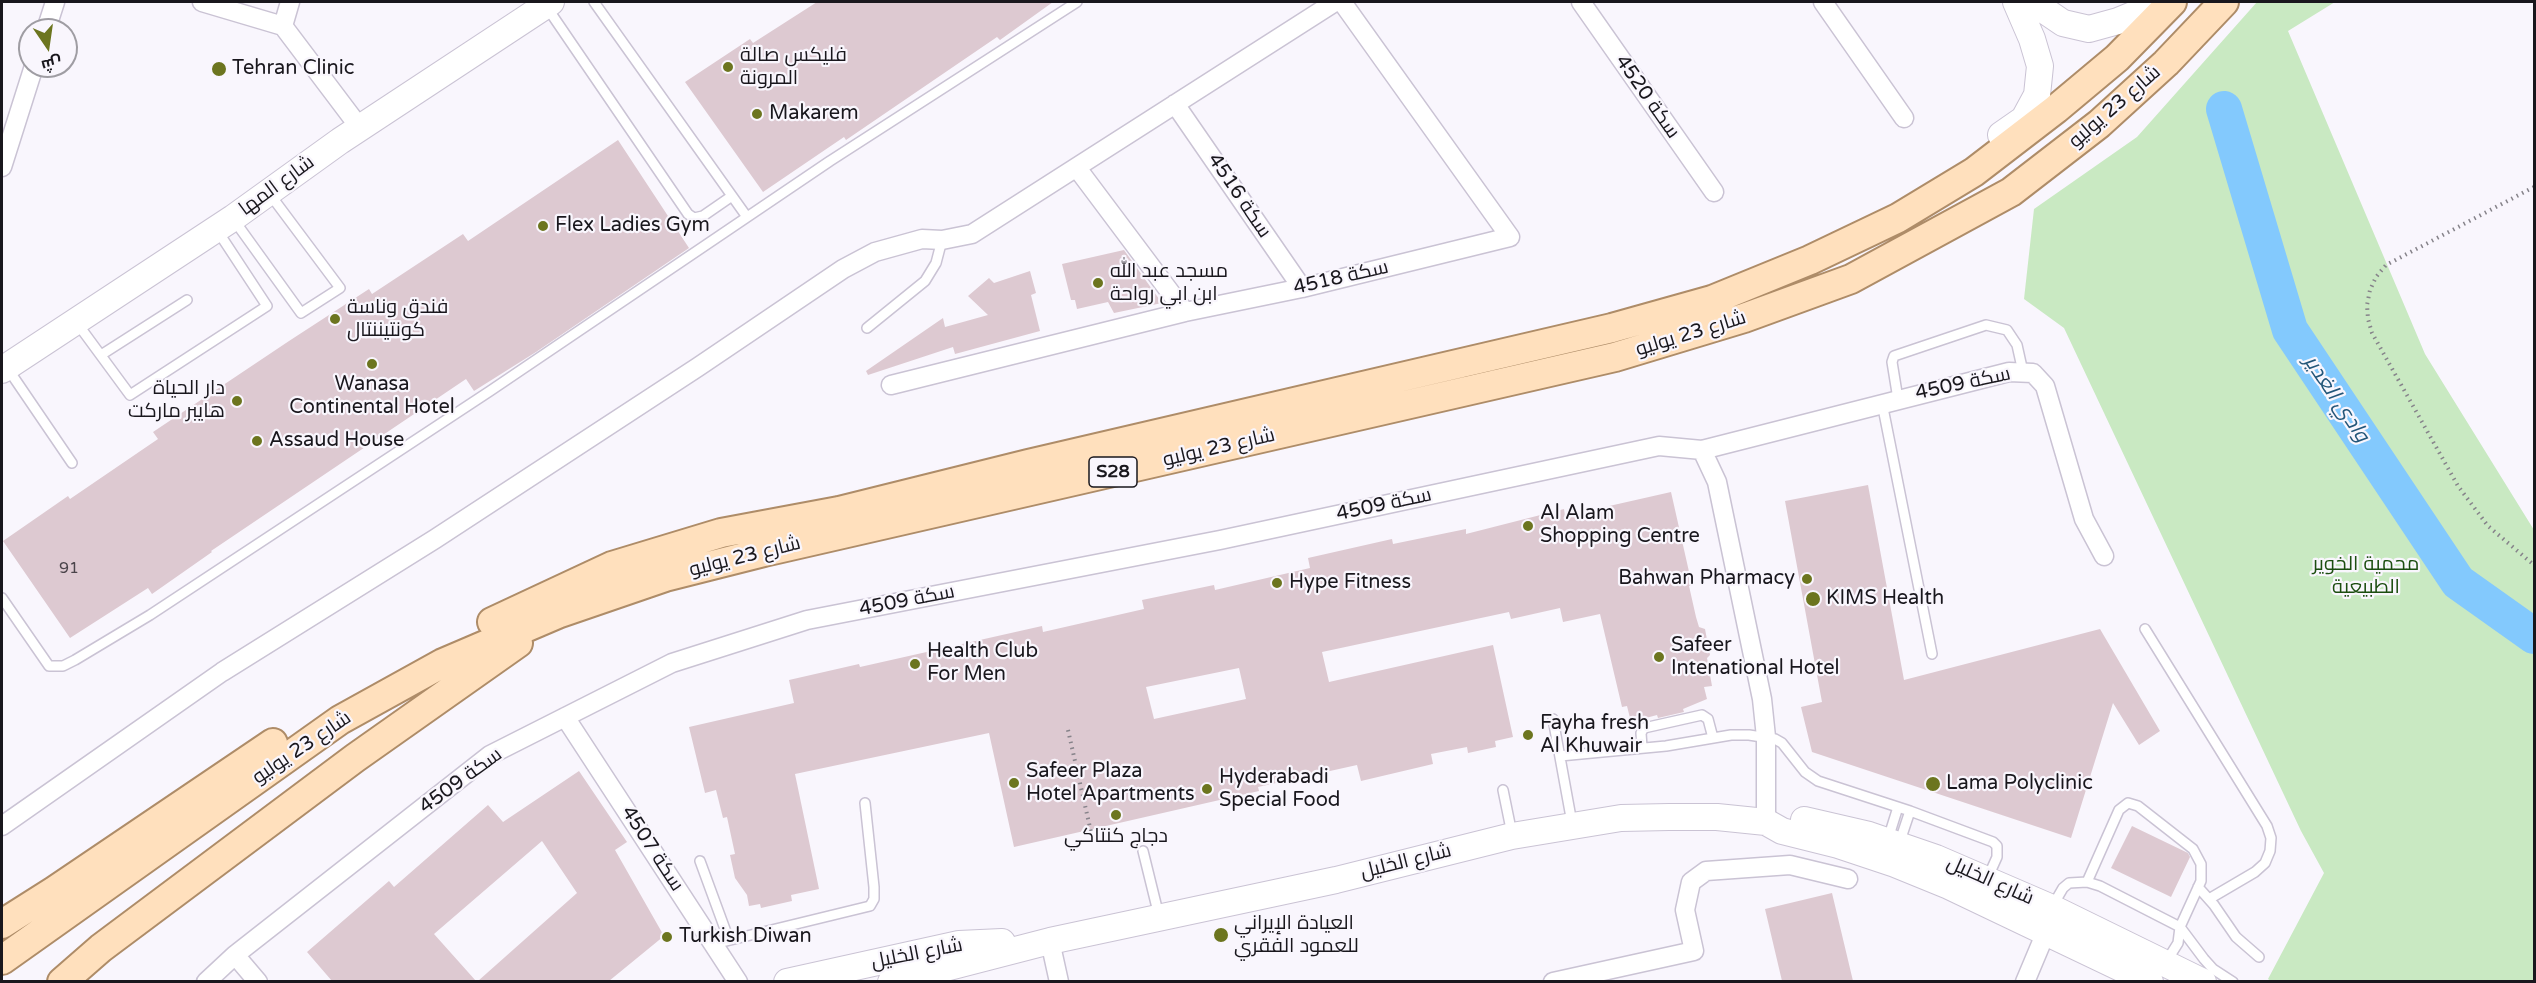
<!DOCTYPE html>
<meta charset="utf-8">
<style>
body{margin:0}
#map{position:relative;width:2536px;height:983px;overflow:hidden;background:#f9f6fd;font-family:"Varela Round",Cairo,sans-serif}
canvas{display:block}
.frame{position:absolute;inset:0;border:3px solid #19171d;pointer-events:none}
.north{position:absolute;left:18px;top:18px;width:60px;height:60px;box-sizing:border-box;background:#f9f6fd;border:2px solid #9f9da3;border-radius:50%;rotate:167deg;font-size:16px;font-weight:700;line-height:24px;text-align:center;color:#19171d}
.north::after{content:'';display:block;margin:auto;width:21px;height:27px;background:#6c751f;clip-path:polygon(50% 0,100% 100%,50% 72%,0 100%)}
</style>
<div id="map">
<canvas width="2536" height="983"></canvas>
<div class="frame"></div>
<div class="north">ش</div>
</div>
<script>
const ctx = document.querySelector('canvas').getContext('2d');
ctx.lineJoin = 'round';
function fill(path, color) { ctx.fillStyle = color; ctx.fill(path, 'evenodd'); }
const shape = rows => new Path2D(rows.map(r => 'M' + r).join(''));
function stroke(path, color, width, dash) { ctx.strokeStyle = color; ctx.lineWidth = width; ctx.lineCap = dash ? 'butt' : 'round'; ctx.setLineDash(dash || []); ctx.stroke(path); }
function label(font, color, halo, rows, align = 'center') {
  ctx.font = font + ' "Varela Round",Cairo,sans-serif'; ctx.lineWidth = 4.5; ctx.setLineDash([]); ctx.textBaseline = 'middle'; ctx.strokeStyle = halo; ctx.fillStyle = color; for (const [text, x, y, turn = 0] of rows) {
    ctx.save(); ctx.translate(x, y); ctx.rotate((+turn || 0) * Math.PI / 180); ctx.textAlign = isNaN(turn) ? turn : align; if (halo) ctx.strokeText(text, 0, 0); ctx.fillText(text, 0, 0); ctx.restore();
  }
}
fill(shape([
 [2257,2,2335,2,2288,31,2425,354,2534,530,2534,981,2272,982,2268,979,2324,873,2301,831,2064,328,2024,299,2034,209,2137,137]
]), '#c9e9c2');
stroke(shape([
 [2224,109,2290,330,2458,582,2534,636]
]), '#83c9fd', 36);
fill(shape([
 [817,2,1053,2,1000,40,997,37,846,140,844,137,763,192,685,82,750,39,753,43],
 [618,140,689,248,536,352,474,391,466,379,211,551,212,552,152,594,148,588,70,638,3,541,68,496,70,499,158,439,153,432,289,341,369,289,372,294,463,234,468,241],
 [1124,250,1162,303,1114,313,1108,302,1077,309,1075,300,1071,300,1062,264],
 [1030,271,1036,293,1031,295,1040,331,955,354,953,347,868,375,866,371,943,318,945,327,988,315,968,296,989,278,994,283],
 [1868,485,1904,680,2100,629,2160,731,2139,745,2113,703,2071,838,1812,752,1801,707,1822,702,1785,501],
 [1671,492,1692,585,1689,586,1696,617,1699,627,1705,629,1710,655,1707,658,1712,686,1704,687,1707,699,1683,709,1684,712,1658,718,1657,715,1642,719,1641,715,1630,718,1627,706,1622,707,1600,614,1563,622,1560,608,1511,619,1509,612,1322,652,1329,682,1493,645,1513,737,1495,741,1496,747,1468,753,1467,747,1431,754,1433,764,1361,781,1357,765,1258,787,1259,791,1014,847,989,733,795,774,819,889,791,895,792,901,761,908,760,904,749,906,747,895,735,878,730,855,735,854,727,817,723,818,716,790,705,793,689,727,794,703,789,680,859,664,860,667,1042,626,1043,632,1144,609,1142,600,1214,585,1215,590,1310,568,1308,558,1392,539,1393,544,1466,529,1466,534,1564,509,1565,516],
 [1239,668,1246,699,1154,719,1146,687],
 [579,771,627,842,615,850,664,936,609,981,478,981,577,893,542,841,434,934,476,981,332,981,307,952,389,881,394,887,488,805,503,822],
 [2132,826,2188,853,2190,857,2171,897,2111,868],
 [1832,893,1853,981,1782,981,1765,909]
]), '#ddc9d1');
const lane = shape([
 [594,2,747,217],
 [546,6,688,214,694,218,703,216,732,196],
 [234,220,301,313,340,288,269,193],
 [77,323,130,395,267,306,217,230],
 [867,328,925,281,936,263,942,240],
 [101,355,187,300],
 [8,369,72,463],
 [1898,399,1892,362,1894,356,1986,325,2007,330,2017,345,2023,372],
 [1882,403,1932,654],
 [2,598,49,666,63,666,75,660,150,615,490,391,830,161,1077,2],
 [2145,629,2267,826,2271,838,2270,851,2265,863,2255,872,2209,899],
 [1553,719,1572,823],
 [1642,747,1641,733,1644,728,1702,715,1708,719,1713,738],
 [1560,756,1666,746,1731,735,1749,735,1775,739,1782,743,1805,772,1818,781,1910,811,1993,842,1997,846,1997,857,1988,877],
 [1503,790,1512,834],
 [1888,839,1898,807],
 [1899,844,1910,811],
 [1143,851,1159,916],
 [700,861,729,940],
 [2087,882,2119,810,2128,803,2138,806,2193,849,2201,864,2201,881,2180,927,2178,943,2166,962],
 [2198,887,2214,905,2236,937,2259,957],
 [2052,907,2063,888,2069,883,2087,882,2100,886,2180,927,2204,959,2213,969,2233,982],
 [714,944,870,906,874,899,874,887,865,803]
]);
const street = shape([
 [202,2,283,26,360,128],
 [1581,2,1714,192],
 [1823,2,1904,118],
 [283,26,290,2],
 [46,30,55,2],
 [1175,104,1302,288],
 [2,167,34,66],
 [1077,168,1185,312],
 [891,385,1185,312,1302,288,1510,237,1342,2],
 [1702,450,1717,482,1762,699,1766,737,1766,822],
 [565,717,738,982],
 [2,826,222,672,435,539,698,367,843,269,875,252,922,239,942,240,972,234,1335,2],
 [1050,941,1059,982],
 [235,955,258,982],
 [206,982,235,955,490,755,672,663,807,620,1220,540,1659,446,1702,450,2009,372,2033,373,2045,386,2084,519,2104,556],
 [1553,982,1694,951,1685,910,1691,882,1706,871,1790,865,1848,879],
 [2025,982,2046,932]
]);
const secondary = shape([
 [2032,2,2063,23,2089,29,2118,21,2135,14,2153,2],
 [2001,135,2024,119,2037,95,2040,66,2032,39,2016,2],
 [2,370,233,218,340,141,551,2],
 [1804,820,1869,835,1936,858,2052,908,2203,982],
 [787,982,959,944,1002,942],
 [891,982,1050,941,1336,880,1512,836,1621,818,1669,817,1717,817,1766,822,1782,831,1838,845,1895,864,1949,886,2150,982]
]);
const primary = shape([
 [492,622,612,566,721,533,839,511,1028,464,1612,328,1712,300,1810,260,1898,218,1974,172,2056,109,2117,58,2172,2],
 [2,924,54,891,273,743],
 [2,960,340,720,443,663,560,613,665,577,764,552,1615,357,1744,318,1851,279,2011,192,2099,124,2166,63,2224,2],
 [62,982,101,948,355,758,518,643]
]);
stroke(lane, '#cac3d4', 12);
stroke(street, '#cac3d4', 21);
stroke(secondary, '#cac3d4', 28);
stroke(primary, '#ae8c68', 32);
stroke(shape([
 [2534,187,2386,265,2376,277,2370,290,2367,305,2368,319,2372,333,2458,486,2488,526,2534,565],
 [1068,730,1091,832]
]), '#86838a', 4, [1.5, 4.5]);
stroke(lane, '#fff', 9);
stroke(street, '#fff', 18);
stroke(secondary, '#fff', 26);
stroke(primary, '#ffe0bd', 28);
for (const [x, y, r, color] of [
 [728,67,6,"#6c751f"],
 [219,69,8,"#6c751f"],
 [757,114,6,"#6c751f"],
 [543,226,6,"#6c751f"],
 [1098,283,6,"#6c751f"],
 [335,319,6,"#6c751f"],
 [372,364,6,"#6c751f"],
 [237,401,6,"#6c751f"],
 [257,441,6,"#6c751f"],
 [1528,526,6,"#6c751f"],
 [1807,579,6,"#6c751f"],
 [1277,583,6,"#6c751f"],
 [1813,599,8,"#6c751f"],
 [1659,657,6,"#6c751f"],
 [915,664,6,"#6c751f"],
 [1528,735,6,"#6c751f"],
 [1014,783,6,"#6c751f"],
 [1933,784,8,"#6c751f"],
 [1207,789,6,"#6c751f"],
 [1116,815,6,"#6c751f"],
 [1221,935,8,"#6c751f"],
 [667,937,6,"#6c751f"]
]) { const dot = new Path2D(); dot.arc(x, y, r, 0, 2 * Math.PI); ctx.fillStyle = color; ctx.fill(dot); stroke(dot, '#f9f6fd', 2); }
label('16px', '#4a444a', null, [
 ["91",69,569]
]);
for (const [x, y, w] of [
 [1113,472,48]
]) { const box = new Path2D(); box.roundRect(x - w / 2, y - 15, w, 30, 4.5); ctx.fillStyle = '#f9f6fd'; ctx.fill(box); stroke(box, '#19171d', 1.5); }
label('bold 18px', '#19171d', null, [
 ["S28",1113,472]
]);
label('20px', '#19171d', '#f9f6fd', [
 ["فليكس صالة",740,56],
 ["المرونة",740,79],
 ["Tehran Clinic",232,69],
 ["Makarem",769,114],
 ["Flex Ladies Gym",555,226],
 ["مسجد عبد الله",1110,272],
 ["ابن ابي رواحة",1110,295],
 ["فندق وناسة",347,308],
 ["كونتيننتال",347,331],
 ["Wanasa",372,385,"center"],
 ["Continental Hotel",372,408,"center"],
 ["دار الحياة",225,389,"right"],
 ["هايبر ماركت",225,412,"right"],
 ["Assaud House",269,441],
 ["Al Alam",1540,514],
 ["Shopping Centre",1540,537],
 ["Bahwan Pharmacy",1795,579,"right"],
 ["Hype Fitness",1289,583],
 ["KIMS Health",1826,599],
 ["Safeer",1671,646],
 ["Intenational Hotel",1671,669],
 ["Health Club",927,652],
 ["For Men",927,675],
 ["Fayha fresh",1540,724],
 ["Al Khuwair",1540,747],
 ["Safeer Plaza",1026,772],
 ["Hotel Apartments",1026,795],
 ["Hyderabadi",1219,778],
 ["Special Food",1219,801],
 ["Lama Polyclinic",1946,784],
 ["دجاج كنتاكي",1116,837,"center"],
 ["العيادة الإيراني",1234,924],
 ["للعمود الفقري",1234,947],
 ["Turkish Diwan",679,937]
], 'left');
label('20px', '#19171d', '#f9f6fd', [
 ["سكة 4520",1647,97,55],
 ["شارع 23 يوليو",2115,107,-41],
 ["شارع المها",277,186,-36],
 ["سكة 4516",1239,196,56],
 ["سكة 4518",1341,278,-13],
 ["شارع 23 يوليو",1691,334,-17],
 ["سكة 4509",1963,384,-12],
 ["شارع 23 يوليو",1219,448,-13],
 ["سكة 4509",1384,505,-12],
 ["شارع 23 يوليو",745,557,-14],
 ["سكة 4509",907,601,-11],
 ["شارع 23 يوليو",302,748,-34],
 ["سكة 4509",461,781,-36],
 ["سكة 4507",652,849,57],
 ["شارع الخليل",1406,862,-14],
 ["شارع الخليل",1990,881,24],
 ["شارع الخليل",917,954,-11]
]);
label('20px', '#1c4e10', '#f9f6fd', [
 ["محمية الخوير",2366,565],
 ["الطبيعية",2366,588]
]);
label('italic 21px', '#235679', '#f9f6fd', [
 ["وادي الغدير",2336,399,56]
]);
</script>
